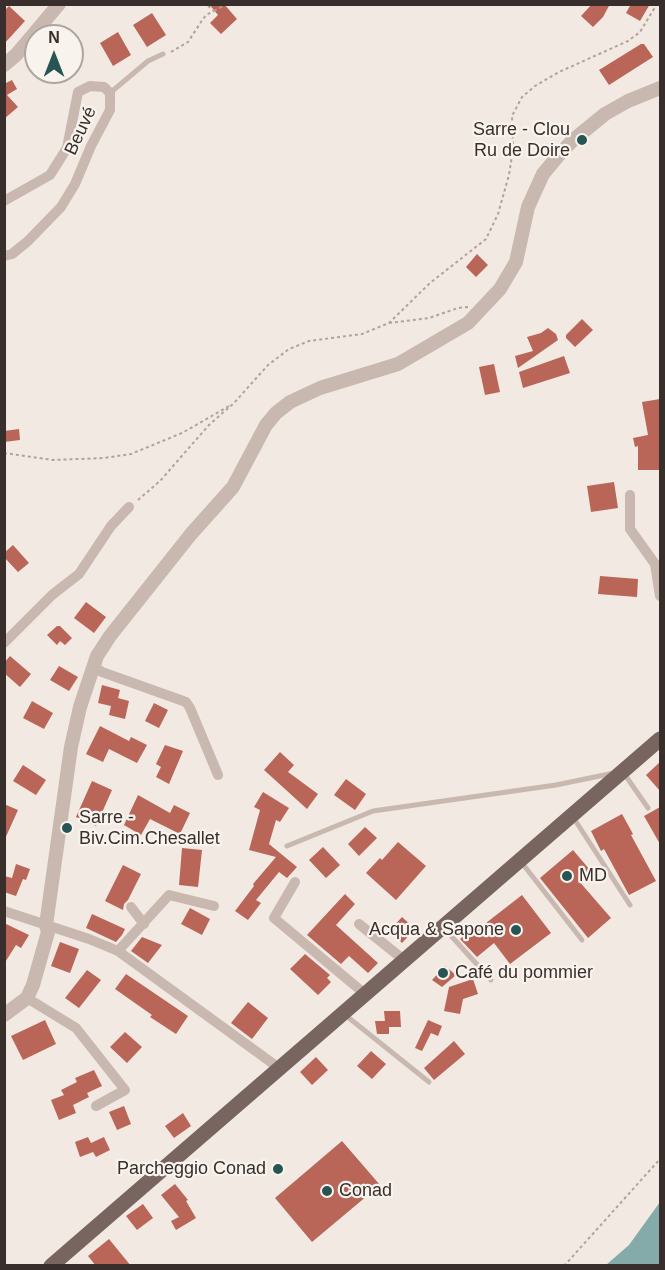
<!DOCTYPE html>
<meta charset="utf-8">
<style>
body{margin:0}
#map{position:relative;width:665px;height:1270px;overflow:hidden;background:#f1e9e2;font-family:Helvetica,sans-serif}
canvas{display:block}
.frame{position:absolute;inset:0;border:6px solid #382f2c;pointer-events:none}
.north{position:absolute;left:24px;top:24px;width:60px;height:60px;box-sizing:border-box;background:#f9f3ee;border:2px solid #aca5a0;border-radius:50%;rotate:0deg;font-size:16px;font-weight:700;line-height:24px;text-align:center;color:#382f2c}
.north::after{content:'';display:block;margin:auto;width:21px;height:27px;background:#265554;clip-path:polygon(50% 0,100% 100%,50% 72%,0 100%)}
</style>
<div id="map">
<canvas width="665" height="1270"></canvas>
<div class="frame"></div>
<div class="north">N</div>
</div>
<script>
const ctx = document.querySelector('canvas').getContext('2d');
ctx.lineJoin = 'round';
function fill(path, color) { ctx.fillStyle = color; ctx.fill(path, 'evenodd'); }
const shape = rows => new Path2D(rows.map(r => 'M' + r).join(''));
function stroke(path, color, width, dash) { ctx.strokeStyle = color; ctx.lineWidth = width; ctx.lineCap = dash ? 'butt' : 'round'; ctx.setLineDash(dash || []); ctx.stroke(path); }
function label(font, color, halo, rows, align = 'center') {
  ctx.font = font + ' Helvetica,sans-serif'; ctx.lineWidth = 4.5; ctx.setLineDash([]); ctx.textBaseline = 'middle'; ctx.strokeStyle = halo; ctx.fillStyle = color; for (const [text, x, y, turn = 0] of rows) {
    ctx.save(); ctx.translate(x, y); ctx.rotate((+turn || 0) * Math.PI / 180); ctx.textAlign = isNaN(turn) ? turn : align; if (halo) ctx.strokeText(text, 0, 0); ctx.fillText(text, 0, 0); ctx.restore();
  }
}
fill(shape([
 [660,1202,660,1265,606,1265,629,1245]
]), '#84aba9');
fill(shape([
 [209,4,224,4,237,19,221,34,210,23,218,15],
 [592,4,610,4,603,17,593,27,581,16],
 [631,4,650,4,640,21,626,13],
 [9,6,25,21,4,44,4,11],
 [152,13,166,35,147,47,133,25],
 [118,32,131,55,113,66,100,43],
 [641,44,644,44,653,57,609,85,599,70],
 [12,80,17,89,7,95,18,107,4,119,4,84],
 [477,254,488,265,476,277,466,267],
 [582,319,593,330,575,347,566,338,566,335],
 [548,328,556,334,558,340,518,368,515,356,533,351,527,337,541,333],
 [564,356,570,373,523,388,519,372],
 [494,364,500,392,485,395,479,367],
 [660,399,660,470,638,470,638,446,635,447,633,438,648,435,642,402],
 [19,429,20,440,4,442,4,431],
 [614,482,618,508,591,512,587,486],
 [13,545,29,563,18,572,4,557,4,553],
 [600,576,638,579,637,597,598,594],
 [86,602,106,617,94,633,74,618],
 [57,626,60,626,72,638,65,645,60,641,57,645,47,635],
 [10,656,31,674,20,687,4,673,4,663],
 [59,666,78,677,69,691,50,680],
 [102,685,120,690,118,698,129,701,125,719,109,715,111,706,98,703],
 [32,701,53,713,44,729,23,718],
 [154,703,168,710,159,728,145,721],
 [100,726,129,741,131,737,147,745,137,763,109,749,103,762,86,754],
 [165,745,183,751,169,784,156,777,161,767,156,764],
 [280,752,294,765,288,772,318,794,307,809,264,770],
 [660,762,660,791,646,775],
 [23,765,46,780,36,795,13,781],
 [346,779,366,794,355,810,334,795],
 [92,781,112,790,96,826,76,817],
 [263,792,289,808,280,822,276,820,269,844,297,867,287,878,279,872,256,900,261,903,248,920,235,911,254,886,253,884,276,857,249,850,260,810,254,807],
 [138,795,170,813,174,805,190,813,180,834,150,819,141,835,124,825],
 [4,804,18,810,4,841],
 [660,807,660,844,644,816],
 [622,814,633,834,631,835,656,881,629,895,604,849,601,851,591,831],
 [365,827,377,838,359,856,348,844],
 [398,842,426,866,396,900,366,873,380,858,382,860],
 [323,847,340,865,326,878,309,860],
 [182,848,202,850,198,887,179,885],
 [573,850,590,870,578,880,611,918,588,938,540,878],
 [16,864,30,869,26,880,23,879,16,896,4,892,4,876,12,878],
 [123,865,141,874,128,900,124,904,123,910,105,901],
 [345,894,355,904,336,925,378,963,368,973,349,956,341,964,307,935],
 [522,895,551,933,510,964,494,943,477,957,460,939,475,927,477,930],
 [190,908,210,919,202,935,181,924],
 [92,914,125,929,122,935,116,942,86,928],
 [402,917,415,929,402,943,390,930],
 [4,923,29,935,21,948,16,945,4,964],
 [142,937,162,945,148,963,131,951],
 [60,942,79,949,70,973,51,966],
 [305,954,330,975,327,978,331,982,318,995,290,969],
 [445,966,456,975,442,987,432,980],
 [87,970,101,980,79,1008,65,998],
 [126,974,188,1016,176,1034,150,1017,152,1015,115,989],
 [473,979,478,994,463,999,460,1014,444,1011,449,987],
 [248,1002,268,1018,252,1039,231,1023],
 [384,1011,400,1011,401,1027,389,1027,389,1034,377,1034,375,1021,385,1021],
 [45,1020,56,1044,23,1060,11,1036],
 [428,1020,442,1026,438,1036,431,1033,422,1051,415,1048],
 [125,1032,142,1047,127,1063,110,1047],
 [454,1041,465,1054,434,1080,424,1068],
 [371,1051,386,1064,372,1079,357,1066],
 [316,1057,328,1070,312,1085,300,1072],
 [94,1070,102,1086,87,1093,89,1097,73,1105,76,1113,59,1120,51,1100,64,1095,61,1090,77,1082,75,1078],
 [124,1106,131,1124,117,1130,109,1112],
 [183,1113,191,1126,174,1138,165,1126],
 [88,1137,91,1143,104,1137,110,1150,96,1157,93,1152,80,1157,75,1142],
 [342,1141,380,1185,312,1242,275,1198],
 [175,1184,188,1200,186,1201,196,1218,176,1230,171,1221,179,1217,161,1195],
 [143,1204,153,1218,137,1230,126,1216],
 [109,1239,131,1266,96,1266,88,1256]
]), '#b96659');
stroke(shape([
 [214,11,227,4],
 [171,52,188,42,201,22,206,15,214,11,206,4],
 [389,323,429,318,458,308,468,307],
 [4,453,53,460,104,458,131,454,182,433,229,406],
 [138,500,160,481,209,425,234,403,268,365,289,349,309,341,362,334,389,323,430,283,486,239,498,214,509,175,513,149,512,116,522,97,535,86,559,72,628,41,640,32,657,4],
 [564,1266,660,1159]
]), '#b4a299', 2, [3, 3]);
stroke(shape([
 [110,93,148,61,163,54],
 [623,772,648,808],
 [573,817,630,905],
 [287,846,373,811,556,785,614,773],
 [522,863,582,940],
 [444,928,491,980],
 [344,1014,429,1082]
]), '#c8b8af', 5);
stroke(shape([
 [4,201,50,175,67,148,78,92,90,86,104,87,110,93,110,110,91,146,75,184,61,207,28,241,12,254,4,256],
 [630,495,630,529,655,564,660,596],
 [4,643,52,595,79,574,111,526,129,507],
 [93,666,102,672,186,702,190,708,218,775],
 [295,882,274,918,365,994],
 [131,907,144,924],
 [4,911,89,939,118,951,279,1068],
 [359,924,404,960],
 [118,951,169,895,214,906],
 [27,998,76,1028,125,1090,96,1106]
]), '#c8b8af', 10);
stroke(shape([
 [4,65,16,55,59,4],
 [4,1015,27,998,33,985,48,932,46,925,71,747,80,707,97,656,110,636,191,534,233,487,266,425,276,413,290,402,320,388,398,364,468,323,500,289,516,262,528,207,543,174,558,156,572,141,605,114,628,101,660,88]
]), '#c8b8af', 14);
stroke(shape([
 [51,1266,660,739]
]), '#78655f', 15);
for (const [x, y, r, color] of [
 [582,140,6,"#265554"],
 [67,828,6,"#265554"],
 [567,876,6,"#265554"],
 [516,930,6,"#265554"],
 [443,973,6,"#265554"],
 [278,1169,6,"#265554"],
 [327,1191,6,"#265554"]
]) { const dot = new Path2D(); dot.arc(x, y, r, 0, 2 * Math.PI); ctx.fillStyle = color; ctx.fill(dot); stroke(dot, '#f9f3ee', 2); }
label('18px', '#382f2c', '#f9f3ee', [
 ["Sarre - Clou",570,130,"right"],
 ["Ru de Doire",570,151,"right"],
 ["Sarre -",79,818],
 ["Biv.Cim.Chesallet",79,839],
 ["MD",579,876],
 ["Acqua & Sapone",504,930,"right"],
 ["Café du pommier",455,973],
 ["Parcheggio Conad",266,1169,"right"],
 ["Conad",339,1191]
], 'left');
label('18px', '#382f2c', '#f9f3ee', [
 ["Beuvé",81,131,-65]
]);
</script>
